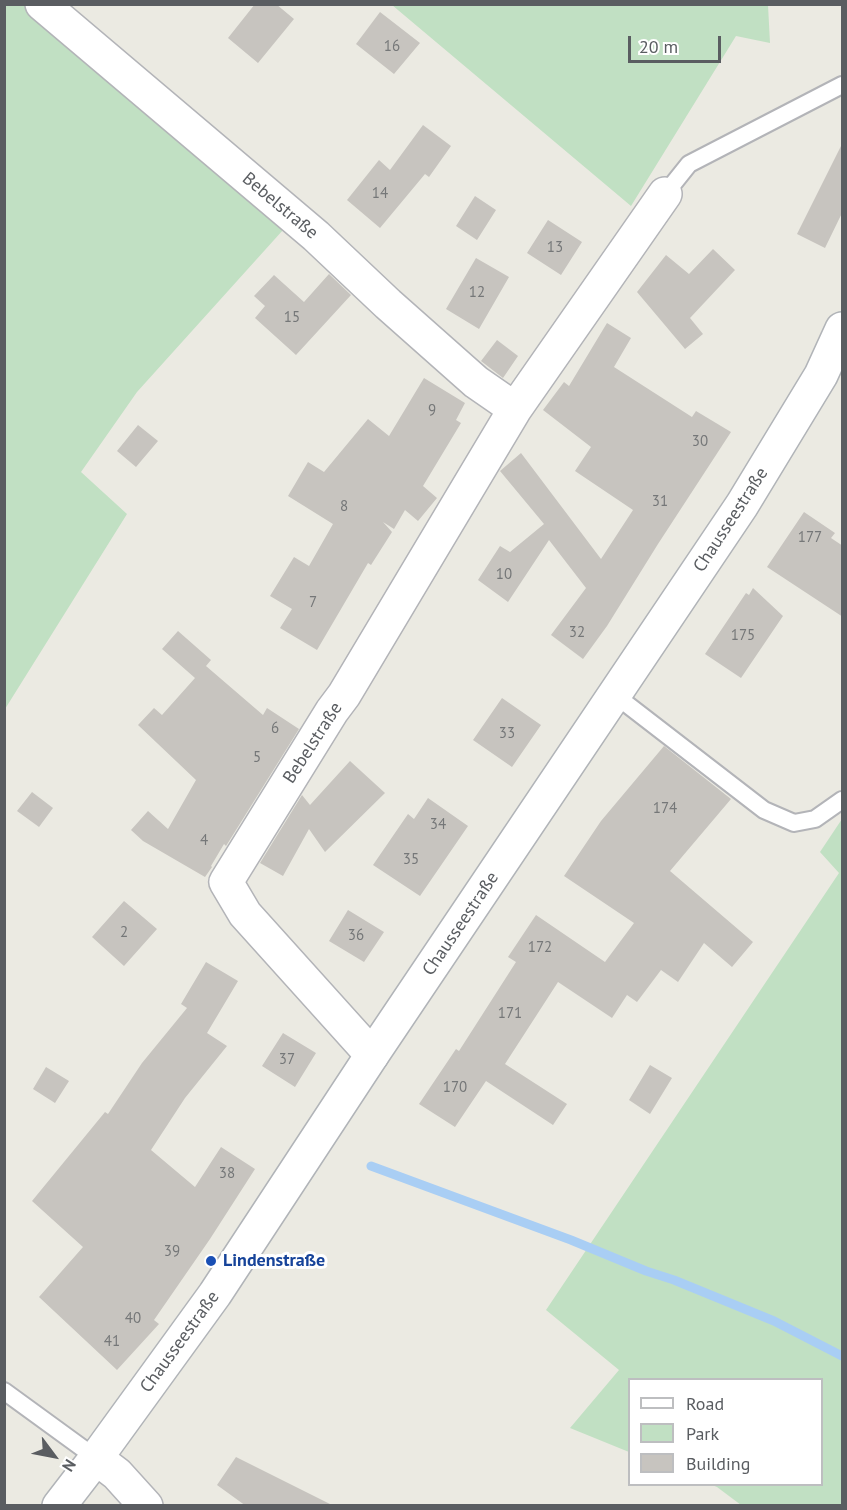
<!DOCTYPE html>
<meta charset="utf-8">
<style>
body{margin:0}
#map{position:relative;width:847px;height:1510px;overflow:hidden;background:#ebeae2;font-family:"PT Sans",sans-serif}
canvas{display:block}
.frame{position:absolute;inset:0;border:6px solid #5a5d61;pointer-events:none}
.legend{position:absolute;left:628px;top:1378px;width:195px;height:108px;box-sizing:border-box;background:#fff;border:2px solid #bdbec0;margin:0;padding:8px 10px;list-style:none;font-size:18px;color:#5a5d61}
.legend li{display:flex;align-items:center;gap:12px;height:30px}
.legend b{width:30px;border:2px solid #bdbec0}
.north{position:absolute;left:24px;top:1426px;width:60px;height:60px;-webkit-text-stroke:4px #fff;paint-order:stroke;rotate:122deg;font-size:16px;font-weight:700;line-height:24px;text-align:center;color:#5a5d61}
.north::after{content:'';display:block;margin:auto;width:21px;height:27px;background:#5a5d61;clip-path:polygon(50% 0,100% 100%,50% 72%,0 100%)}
.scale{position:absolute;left:628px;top:36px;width:93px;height:27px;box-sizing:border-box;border:3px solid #5a5d61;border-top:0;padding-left:8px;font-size:18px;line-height:21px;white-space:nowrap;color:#5a5d61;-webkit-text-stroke:4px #fff;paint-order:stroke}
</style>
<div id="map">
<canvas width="847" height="1510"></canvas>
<div class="frame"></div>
<ul class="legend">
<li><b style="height:8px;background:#fff"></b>Road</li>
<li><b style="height:16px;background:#c1e0c3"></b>Park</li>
<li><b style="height:16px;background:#c7c4bf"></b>Building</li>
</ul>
<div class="north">N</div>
<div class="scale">20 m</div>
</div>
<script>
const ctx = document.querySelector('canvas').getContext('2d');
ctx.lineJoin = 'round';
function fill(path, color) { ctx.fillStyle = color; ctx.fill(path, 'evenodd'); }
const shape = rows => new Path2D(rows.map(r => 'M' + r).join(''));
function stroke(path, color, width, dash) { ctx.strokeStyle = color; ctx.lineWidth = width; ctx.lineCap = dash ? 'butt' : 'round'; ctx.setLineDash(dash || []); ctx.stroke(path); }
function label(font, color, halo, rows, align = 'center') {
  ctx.font = font + ' "PT Sans",sans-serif'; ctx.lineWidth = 6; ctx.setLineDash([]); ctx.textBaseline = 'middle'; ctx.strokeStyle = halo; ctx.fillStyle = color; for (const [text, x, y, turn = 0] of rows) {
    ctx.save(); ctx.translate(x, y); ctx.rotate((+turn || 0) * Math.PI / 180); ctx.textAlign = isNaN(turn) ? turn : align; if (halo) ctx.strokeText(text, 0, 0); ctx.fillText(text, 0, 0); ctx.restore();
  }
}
fill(shape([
 [4,5,24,5,283,230,137,392,81,472,127,514,5,709],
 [392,5,768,5,770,43,736,36,631,206],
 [842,819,842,1505,741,1505,717,1487,712,1485,822,1484,822,1380,630,1380,629,1452,570,1428,619,1370,546,1310,839,873,820,852]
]), '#c1e0c3');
stroke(shape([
 [371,1166,571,1240,646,1271,674,1280,774,1321,842,1356]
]), '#a9cef4', 9);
fill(shape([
 [255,4,276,4,294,19,258,63,228,38],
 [380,12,420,43,394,74,356,44],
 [423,125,451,146,429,177,425,174,380,228,347,200,379,160,390,170],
 [843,142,843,211,825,248,797,234],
 [475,196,496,210,477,240,456,226],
 [548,220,582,242,561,275,527,253],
 [713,249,735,270,690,318,703,334,685,349,637,292,666,255,689,274],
 [476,258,509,277,479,329,446,309],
 [329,274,351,295,296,355,255,318,265,306,254,296,274,275,304,302],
 [607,323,631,338,614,367,692,417,696,411,731,432,658,544,607,626,583,659,551,635,586,588,549,540,508,602,478,580,500,546,510,552,544,524,500,471,521,453,601,559,633,510,575,471,591,447,543,410,564,382,569,386],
 [497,340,518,356,503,378,481,361],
 [424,378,465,403,456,420,461,423,423,486,437,498,418,521,405,510,394,529,383,522,392,532,371,565,368,563,317,650,280,628,292,609,270,596,294,557,309,566,333,524,288,496,308,462,324,472,368,419,389,436],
 [138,425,158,441,136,467,117,451],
 [804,512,835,533,831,538,843,546,843,617,767,567],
 [753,588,783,616,741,678,705,654,746,593,749,595],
 [178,631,211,660,206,666,263,715,267,708,299,729,226,846,224,844,211,866,212,867,205,877,143,841,131,830,148,811,168,829,196,780,138,725,154,708,162,715,195,678,162,649],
 [502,698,541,725,512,767,473,740],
 [664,746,731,799,670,871,753,942,732,967,704,943,678,982,661,970,637,1002,627,995,612,1018,558,982,505,1064,567,1104,553,1125,486,1081,455,1127,419,1104,456,1049,459,1051,516,962,508,957,536,915,605,962,634,923,564,876,601,821],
 [350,761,385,793,325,852,309,829,283,876,260,863,302,795,310,805],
 [32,792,53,808,39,827,17,811],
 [428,798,468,826,420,896,373,865,408,814,414,819],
 [124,901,157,929,124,966,92,937],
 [348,910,384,932,364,962,329,941],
 [206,962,238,981,207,1033,227,1046,185,1098,151,1150,195,1187,221,1147,255,1169,210,1239,154,1320,159,1324,117,1370,39,1297,83,1247,32,1201,105,1112,108,1114,142,1063,187,1008,181,1004],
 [283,1033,316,1053,295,1087,262,1066],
 [650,1065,672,1078,650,1114,629,1100],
 [46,1067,69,1081,55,1103,33,1089],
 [236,1457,334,1506,246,1506,217,1485]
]), '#c7c4bf');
const lane = shape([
 [665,194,689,164,842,85],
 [615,695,764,810,794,823,815,819,842,800],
 [4,1391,96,1458]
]);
const street = shape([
 [42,4,316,236,388,304,476,382,515,409],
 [372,1055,245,914,226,882,332,711,344,695,515,409,665,194],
 [96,1458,117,1474,146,1506]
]);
const secondary = shape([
 [59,1506,96,1458,215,1294,372,1055,742,505,821,375,842,329]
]);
stroke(lane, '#b3b4b8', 20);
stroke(street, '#b3b4b8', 36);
stroke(secondary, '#b1b4b8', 36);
stroke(lane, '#fff', 16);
stroke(street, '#fff', 33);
stroke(secondary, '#fff', 33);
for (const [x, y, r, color] of [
 [211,1261,6,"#1a4fb4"]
]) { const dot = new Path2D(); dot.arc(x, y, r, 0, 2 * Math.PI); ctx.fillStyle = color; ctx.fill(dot); stroke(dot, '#fff', 2); }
label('15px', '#757778', null, [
 ["16",392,47],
 ["14",380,194],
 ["13",555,248],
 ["12",477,293],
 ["15",292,318],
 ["9",432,411],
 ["30",700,442],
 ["31",660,502],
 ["8",344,507],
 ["177",810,538],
 ["10",504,575],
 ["7",313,603],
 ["32",577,633],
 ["175",743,636],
 ["6",275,729],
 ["33",507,734],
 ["5",257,758],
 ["174",665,809],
 ["34",438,825],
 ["4",204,841],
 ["35",411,860],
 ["2",124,933],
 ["36",356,936],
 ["172",540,948],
 ["171",510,1014],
 ["37",287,1060],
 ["170",455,1088],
 ["38",227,1174],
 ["39",172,1252],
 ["40",133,1319],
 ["41",112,1342]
]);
label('18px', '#5a5d61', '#fff', [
 ["Bebelstraße",280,206,40],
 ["Chausseestraße",731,520,-57],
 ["Bebelstraße",313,743,-57],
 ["Chausseestraße",461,924,-56],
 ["Chausseestraße",180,1342,-54]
]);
label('bold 18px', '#164399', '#fff', [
 ["Lindenstraße",223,1261]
], 'left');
</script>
